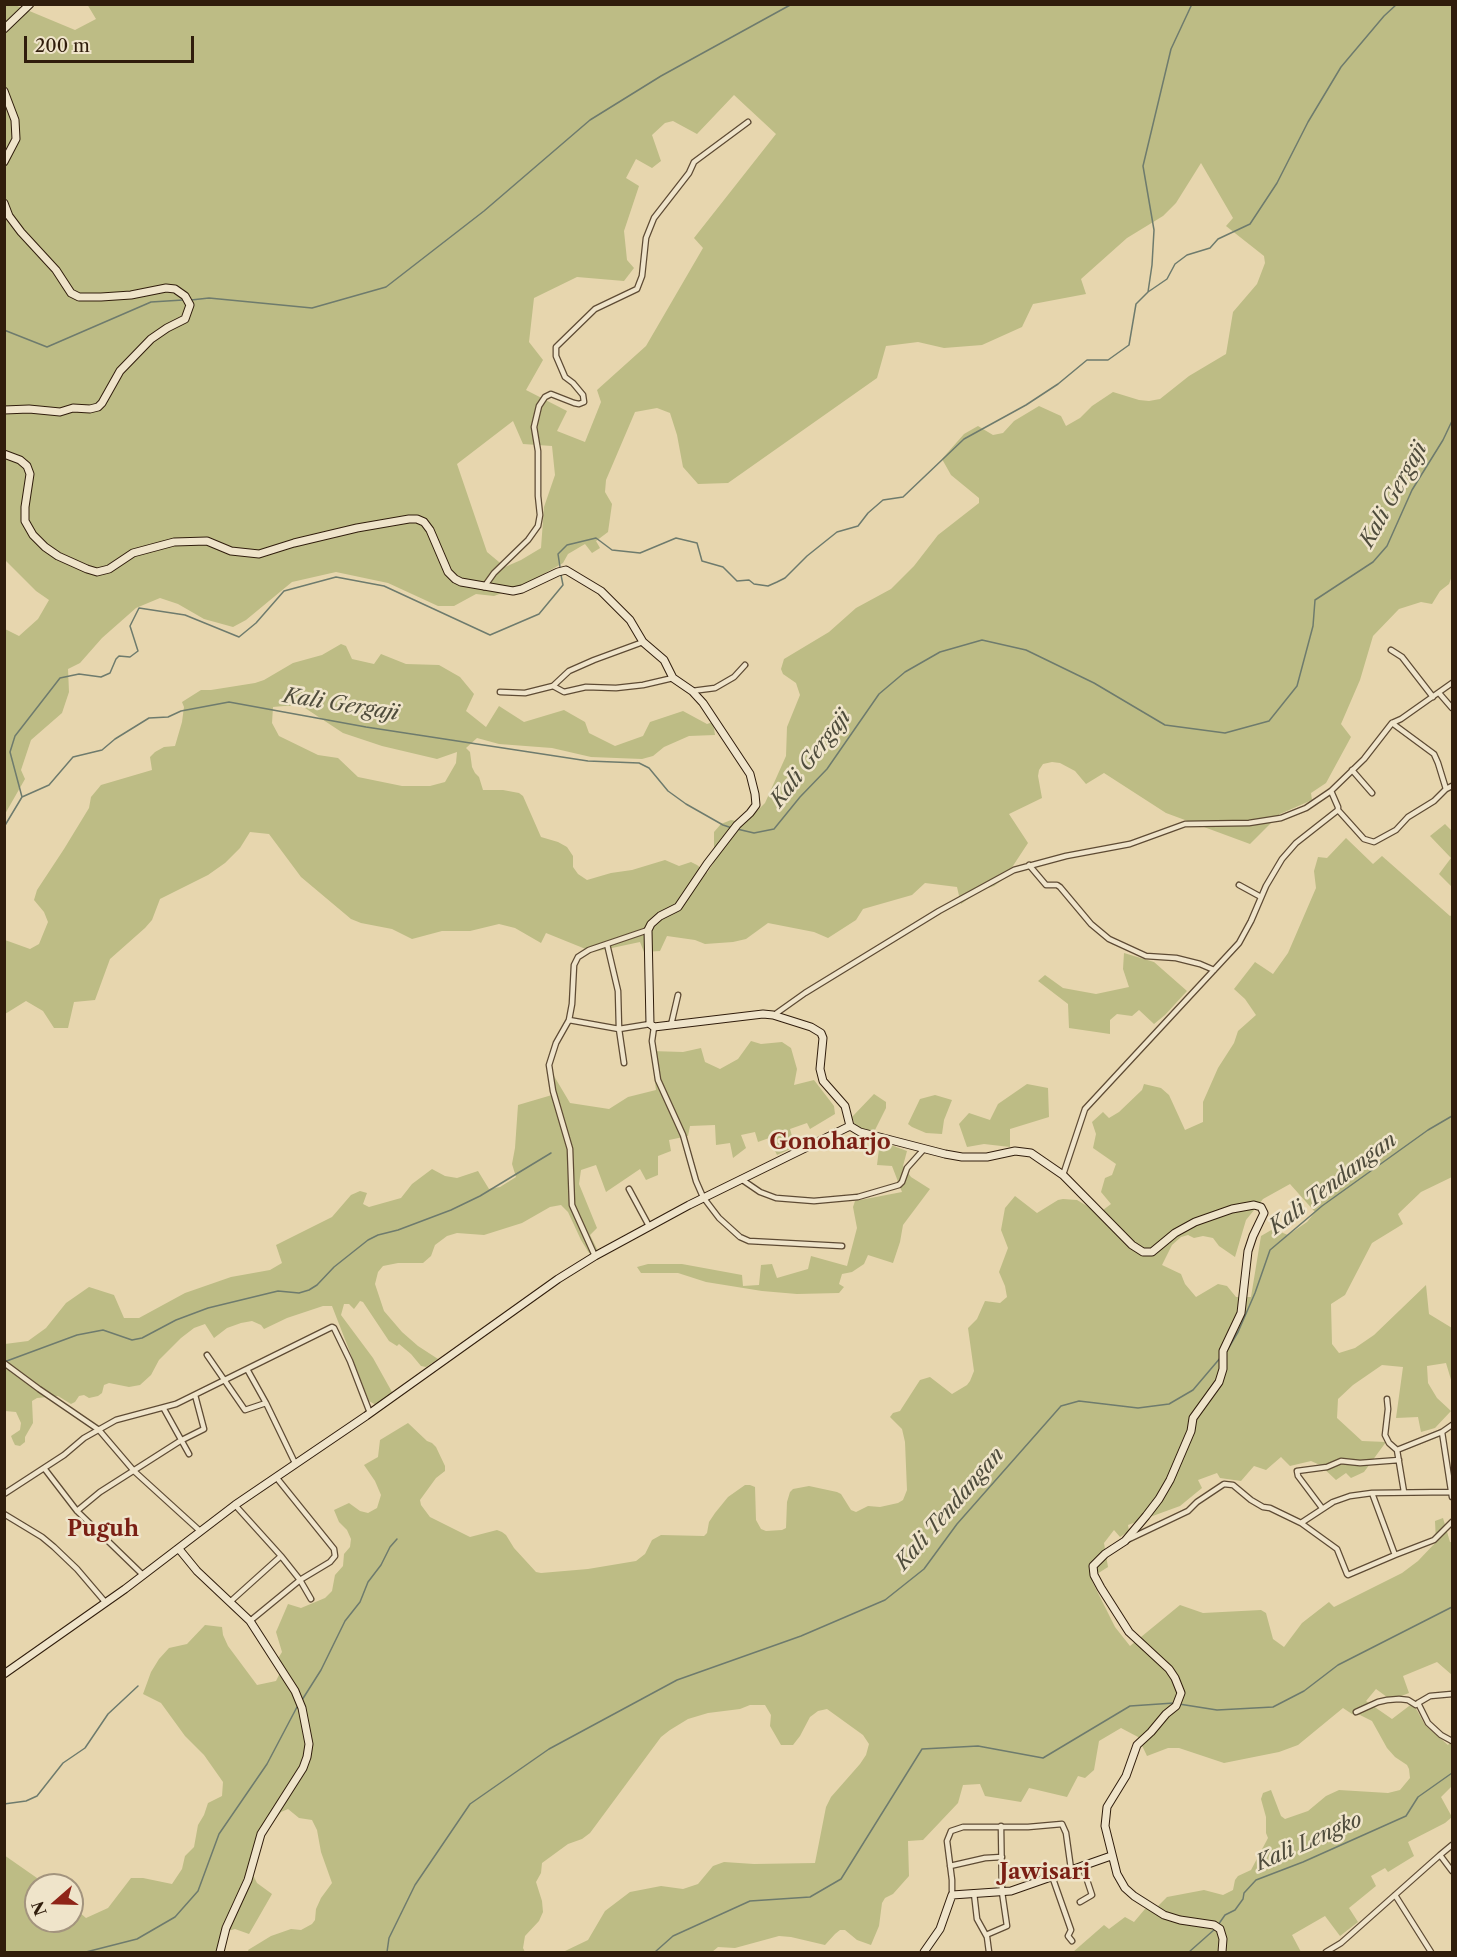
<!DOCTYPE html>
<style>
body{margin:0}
#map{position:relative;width:1457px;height:1957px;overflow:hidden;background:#e7d6ae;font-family:"Libre Caslon Text",serif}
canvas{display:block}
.frame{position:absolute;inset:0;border:6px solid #301d0c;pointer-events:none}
.north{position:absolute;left:24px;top:1873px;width:60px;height:60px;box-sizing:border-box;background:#efe4ca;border:2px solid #a3947e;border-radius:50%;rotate:250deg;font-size:16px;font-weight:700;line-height:24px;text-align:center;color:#301d0c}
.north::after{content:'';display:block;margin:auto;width:21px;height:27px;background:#8f2418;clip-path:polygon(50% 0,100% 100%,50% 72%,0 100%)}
.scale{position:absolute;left:24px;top:36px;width:170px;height:27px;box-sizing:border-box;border:3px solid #301d0c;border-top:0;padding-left:8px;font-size:18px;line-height:21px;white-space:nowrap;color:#301d0c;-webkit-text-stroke:4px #efe4ca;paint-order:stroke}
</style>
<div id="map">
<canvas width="1457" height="1957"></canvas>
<div class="frame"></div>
<div class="north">N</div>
<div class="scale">200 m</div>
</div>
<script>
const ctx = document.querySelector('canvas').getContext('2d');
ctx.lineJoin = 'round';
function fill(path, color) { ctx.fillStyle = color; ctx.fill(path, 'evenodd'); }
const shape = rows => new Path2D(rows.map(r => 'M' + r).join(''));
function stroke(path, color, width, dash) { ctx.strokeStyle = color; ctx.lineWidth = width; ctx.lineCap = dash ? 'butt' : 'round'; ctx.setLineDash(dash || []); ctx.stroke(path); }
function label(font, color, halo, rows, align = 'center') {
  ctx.font = font + ' "Libre Caslon Text",serif'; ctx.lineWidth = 5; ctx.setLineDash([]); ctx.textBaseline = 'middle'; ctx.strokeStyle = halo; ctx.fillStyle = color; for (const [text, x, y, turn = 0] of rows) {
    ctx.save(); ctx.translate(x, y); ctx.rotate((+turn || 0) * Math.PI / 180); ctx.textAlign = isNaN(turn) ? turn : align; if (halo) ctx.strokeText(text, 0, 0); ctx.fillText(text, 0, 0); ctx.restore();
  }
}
fill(shape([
 [87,4,1452,5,1452,576,1449,584,1440,591,1432,604,1421,602,1399,609,1373,636,1360,680,1341,724,1351,737,1326,783,1311,793,1312,800,1280,814,1250,844,1166,813,1104,773,1086,784,1075,771,1060,763,1052,762,1043,764,1039,770,1038,776,1042,798,1009,814,1028,843,1005,878,994,886,981,890,961,904,957,887,925,883,912,895,863,909,856,920,828,938,814,932,768,923,746,939,733,942,705,944,695,940,667,936,660,951,644,952,640,942,593,952,546,933,541,943,515,928,499,924,470,931,442,931,412,939,392,929,361,923,351,919,301,877,269,834,250,832,240,848,225,863,208,875,160,899,152,920,145,928,110,959,95,1000,74,1002,68,1028,54,1028,43,1011,26,1001,5,1014,5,940,30,949,39,944,48,922,44,912,34,900,37,890,64,849,89,808,91,797,101,785,152,770,150,757,155,752,164,747,175,746,182,722,184,707,182,702,201,690,211,690,255,683,264,680,293,663,322,655,341,644,346,646,352,659,374,664,381,654,406,664,439,665,460,677,474,694,466,711,486,727,499,706,524,722,564,710,585,722,589,733,615,746,643,736,650,722,683,711,707,724,713,722,715,735,689,736,664,747,653,756,642,759,591,757,552,748,499,744,477,738,466,748,470,752,472,767,475,773,479,777,483,790,503,790,519,793,523,796,541,837,558,842,567,847,573,856,573,867,578,874,587,880,611,873,632,870,665,860,679,866,691,862,697,865,707,873,714,862,714,832,721,824,731,820,745,823,765,803,786,756,787,727,800,695,796,683,783,674,781,669,784,659,829,632,856,608,891,589,914,566,938,535,979,503,979,498,951,475,942,459,964,434,978,426,993,435,1003,433,1014,421,1039,406,1061,416,1066,426,1080,418,1092,406,1113,392,1139,400,1149,401,1160,399,1189,376,1226,354,1233,312,1257,284,1265,263,1264,256,1226,226,1233,218,1201,163,1176,203,1163,216,1127,238,1081,279,1086,294,1033,304,1022,327,982,345,944,348,918,342,886,346,877,378,728,483,698,484,683,467,677,435,670,413,657,408,635,412,606,480,605,492,612,504,608,532,596,541,600,548,592,553,585,544,568,554,563,563,526,584,494,596,476,594,454,606,438,606,388,583,336,572,292,582,246,620,233,627,204,619,178,604,160,598,136,608,102,638,80,663,68,669,69,692,62,713,31,740,21,770,25,779,5,814,5,629,19,636,38,619,49,600,36,591,5,560,6,295,4,272,4,5,15,5,75,30,96,19],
 [734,95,776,134,694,238,703,248,646,346,597,390,601,402,585,442,557,431,567,411,526,390,543,360,529,342,534,298,577,277,624,281,634,268,627,260,624,231,639,186,626,178,636,159,652,168,661,161,652,135,665,123,673,121,697,134],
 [513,421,523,444,552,446,555,475,544,507,541,548,521,560,505,567,487,552,457,464],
 [284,706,302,706,343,733,382,746,437,759,457,752,456,763,445,782,430,786,402,786,358,777,338,758,318,755,279,736,272,723,273,707],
 [1445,824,1452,831,1452,887,1439,874,1451,858,1430,836],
 [1346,838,1373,864,1382,856,1450,916,1452,915,1452,1177,1421,1192,1398,1214,1403,1224,1372,1243,1345,1295,1331,1304,1332,1344,1339,1353,1355,1348,1374,1335,1426,1285,1429,1314,1452,1328,1452,1383,1446,1363,1427,1366,1428,1383,1437,1398,1451,1411,1435,1428,1421,1432,1418,1417,1396,1418,1403,1367,1382,1365,1353,1385,1338,1399,1337,1418,1362,1441,1386,1442,1364,1472,1351,1478,1346,1473,1336,1480,1320,1465,1311,1461,1290,1466,1281,1457,1266,1470,1254,1466,1241,1481,1220,1478,1217,1473,1198,1480,1202,1488,1180,1506,1128,1525,1129,1531,1120,1537,1114,1530,1104,1543,1108,1567,1097,1574,1092,1581,1115,1627,1130,1646,1180,1605,1203,1613,1261,1610,1266,1613,1273,1639,1284,1647,1302,1623,1329,1602,1334,1607,1402,1573,1418,1561,1436,1542,1435,1521,1443,1518,1450,1542,1452,1542,1452,1675,1437,1662,1403,1676,1409,1693,1391,1700,1376,1689,1366,1701,1392,1719,1413,1703,1425,1725,1448,1745,1452,1740,1452,1786,1441,1797,1452,1817,1445,1823,1408,1842,1414,1856,1388,1872,1385,1868,1371,1876,1376,1886,1349,1908,1358,1922,1340,1936,1325,1916,1292,1935,1301,1952,1073,1952,1104,1925,1109,1929,1125,1917,1134,1922,1145,1909,1157,1907,1167,1897,1204,1890,1223,1895,1233,1890,1235,1880,1238,1876,1251,1870,1268,1838,1266,1833,1266,1817,1261,1799,1263,1793,1271,1790,1281,1816,1285,1819,1308,1811,1326,1796,1339,1790,1388,1793,1400,1790,1410,1778,1409,1769,1407,1765,1395,1757,1387,1748,1372,1721,1360,1715,1352,1714,1343,1708,1298,1745,1279,1752,1224,1763,1179,1748,1168,1748,1147,1756,1138,1737,1121,1728,1099,1741,1094,1770,1085,1778,1078,1776,1067,1797,1029,1788,1021,1802,985,1796,980,1784,963,1785,958,1803,923,1840,908,1841,909,1876,893,1894,885,1898,882,1903,879,1926,871,1945,857,1940,845,1930,840,1930,835,1934,825,1945,791,1937,779,1936,735,1948,718,1947,712,1952,563,1952,588,1940,605,1911,630,1892,661,1886,683,1889,698,1884,713,1866,724,1862,754,1864,815,1863,826,1807,831,1797,860,1764,866,1755,869,1744,863,1735,827,1709,818,1711,810,1717,800,1736,793,1745,781,1745,770,1726,771,1715,765,1705,750,1705,740,1709,708,1713,688,1719,670,1730,661,1737,590,1833,582,1839,568,1844,542,1863,541,1873,536,1882,542,1901,543,1912,539,1921,525,1936,523,1948,525,1952,249,1952,248,1950,271,1936,291,1929,301,1930,312,1924,315,1920,316,1909,321,1898,332,1883,321,1852,317,1830,312,1820,299,1818,288,1809,281,1812,265,1832,253,1875,257,1883,272,1894,249,1934,235,1929,228,1931,225,1952,5,1952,4,1855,47,1885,36,1885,36,1921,72,1921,72,1906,86,1918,108,1908,131,1878,143,1878,172,1884,182,1869,185,1856,194,1847,198,1825,204,1815,208,1803,222,1796,223,1782,204,1755,185,1736,161,1703,143,1694,151,1672,159,1659,169,1648,187,1644,205,1625,222,1627,223,1635,228,1646,257,1685,276,1681,280,1673,274,1665,282,1652,276,1632,288,1604,301,1608,325,1598,332,1591,335,1575,343,1566,344,1554,350,1547,351,1539,347,1530,339,1522,334,1510,349,1503,360,1511,368,1513,377,1508,381,1495,375,1481,364,1465,378,1457,380,1440,408,1423,427,1441,432,1443,436,1447,445,1466,445,1471,436,1478,420,1500,421,1505,430,1517,470,1537,497,1530,502,1532,506,1535,514,1548,536,1572,541,1573,588,1569,636,1561,645,1554,652,1540,661,1535,704,1536,707,1533,709,1522,715,1513,728,1497,745,1485,750,1485,755,1487,756,1520,761,1529,766,1531,782,1530,786,1528,787,1502,790,1492,793,1489,809,1486,837,1492,841,1494,851,1510,856,1512,868,1506,880,1507,898,1503,903,1500,907,1490,905,1442,902,1429,890,1417,893,1413,900,1411,920,1380,930,1377,952,1394,967,1385,970,1381,974,1371,968,1328,977,1319,985,1301,1000,1303,1007,1297,1005,1286,999,1272,1008,1248,1001,1230,1005,1208,1015,1196,1037,1213,1058,1200,1063,1199,1077,1200,1099,1213,1111,1204,1101,1192,1105,1178,1112,1175,1116,1164,1093,1148,1096,1134,1092,1122,1103,1112,1109,1118,1119,1112,1142,1090,1144,1084,1161,1088,1169,1095,1185,1130,1203,1122,1203,1102,1218,1068,1234,1043,1238,1031,1256,1015,1245,999,1234,989,1255,962,1273,974,1288,953,1316,888,1314,871,1318,857,1327,858],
 [1290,1184,1315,1212,1307,1222,1288,1235,1273,1229,1261,1236,1251,1297,1236,1297,1227,1286,1218,1284,1196,1297,1185,1284,1181,1274,1162,1265,1172,1245,1181,1237,1188,1235,1194,1238,1203,1236,1213,1238,1219,1246,1235,1257,1246,1220,1263,1199],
 [1124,953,1154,962,1187,991,1165,1015,1154,1024,1139,1010,1132,1016,1117,1014,1110,1020,1110,1034,1069,1028,1068,1004,1038,981,1045,975,1063,988,1096,994,1129,987,1123,969],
 [751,1041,761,1044,782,1042,791,1048,797,1069,794,1085,814,1080,834,1106,835,1114,810,1129,807,1123,790,1129,795,1147,777,1155,769,1138,758,1142,755,1132,741,1135,746,1148,733,1158,730,1143,716,1145,715,1125,690,1126,688,1136,669,1140,671,1151,658,1156,658,1175,646,1180,640,1169,606,1192,596,1165,581,1170,579,1184,597,1228,590,1235,598,1251,589,1253,581,1240,568,1212,561,1205,550,1207,522,1223,484,1235,457,1233,447,1236,435,1245,431,1256,423,1263,398,1263,383,1266,378,1272,375,1284,384,1311,402,1332,418,1346,438,1359,426,1367,421,1366,411,1354,399,1344,397,1346,389,1341,363,1302,360,1301,354,1309,349,1304,344,1304,341,1315,373,1358,392,1392,388,1398,376,1405,369,1401,332,1306,323,1306,287,1318,264,1329,261,1325,252,1321,241,1323,227,1328,214,1338,205,1324,194,1328,181,1338,159,1360,151,1375,140,1385,129,1387,109,1383,104,1385,102,1393,98,1396,89,1398,84,1395,79,1396,75,1402,71,1404,58,1396,37,1398,32,1401,33,1423,25,1437,25,1442,20,1446,15,1445,13,1441,11,1436,20,1430,21,1423,16,1412,5,1411,5,1344,28,1341,46,1328,66,1303,89,1287,114,1295,124,1318,139,1318,185,1293,231,1277,270,1270,282,1263,276,1245,332,1217,351,1195,360,1191,367,1193,363,1204,369,1207,401,1198,412,1184,432,1169,445,1176,457,1178,478,1171,489,1189,500,1187,516,1177,512,1164,515,1148,518,1105,552,1095,554,1076,570,1103,609,1109,628,1097,656,1090,651,1051,683,1052,701,1048,705,1062,720,1069,738,1059],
 [1027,1084,1048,1088,1049,1117,1010,1129,1010,1147,984,1144,967,1147,959,1124,969,1113,990,1120,998,1104],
 [874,1094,886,1102,886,1108,875,1130,863,1130,855,1125,852,1117],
 [935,1095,952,1100,944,1120,942,1134,926,1133,912,1127,908,1124,920,1099],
 [880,1141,907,1151,903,1166,911,1177,930,1189,903,1225,900,1242,893,1263,868,1255,864,1264,852,1272,842,1274,839,1284,844,1287,839,1293,797,1294,762,1291,706,1282,678,1273,641,1273,637,1267,648,1264,682,1264,742,1275,743,1286,759,1285,761,1265,772,1264,777,1278,808,1269,811,1256,847,1266,857,1228,853,1207,855,1201,902,1192,892,1166,877,1165]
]), '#bdbc85');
stroke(shape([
 [127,4,156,4],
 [1148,292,1167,279,1175,264,1187,255,1210,248,1218,239,1250,224,1277,183,1308,122,1341,67,1384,16,1397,4],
 [191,300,209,298,312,308,386,287,484,211,590,120,661,76,792,4],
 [4,330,47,347,151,302,183,300],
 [560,567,558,554,567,545,596,538,612,550,640,553,676,538,697,543,702,561,723,567,737,581,749,580,754,584,768,586,777,582,785,578,807,556,837,532,858,526,868,513,883,500,903,497,964,439,1026,405,1058,384,1087,360,1108,360,1129,345,1136,304,1148,292,1152,265,1154,230,1143,166,1171,49,1192,4],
 [22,797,10,752,15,736,60,678,79,674,101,677,110,673,116,659,119,656,130,657,138,651,130,626,139,608,185,615,239,637,256,623,284,591,336,577,384,586,490,635,539,614,563,585,561,575],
 [4,827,22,797,49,785,73,757,102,750,115,739,149,718,168,717,181,711,229,702,366,727,588,761,639,763,649,768,668,791,686,804,723,825,732,828],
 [737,829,754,833,774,829,800,797,827,769,879,694,905,672,940,652,982,640,1026,650,1094,683,1165,725,1225,733,1269,721,1297,686,1313,626,1315,600,1373,562,1387,546,1412,490,1443,440,1452,421],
 [1228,1349,1238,1332,1255,1293,1270,1250,1322,1206,1428,1130,1452,1116],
 [4,1362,77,1335,103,1330,132,1340,142,1338,176,1320,208,1308,278,1291,299,1293,309,1290,317,1285,334,1267,368,1240,378,1235,398,1230,451,1210,480,1196,551,1153],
 [302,1700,321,1670,345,1621,360,1602,368,1582,381,1565,390,1547,397,1539],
 [1179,1704,1217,1710,1273,1707,1304,1691,1338,1665,1452,1607],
 [4,1804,26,1801,37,1796,63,1763,85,1748,108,1714,138,1686],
 [1218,1925,1225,1915,1235,1910,1243,1899,1244,1893,1256,1880,1303,1862,1406,1816,1418,1797,1452,1773],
 [86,1952,137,1939,175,1917,198,1891,219,1834,267,1764,297,1707],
 [387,1952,389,1938,415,1885,470,1804,549,1749,677,1680,801,1636,885,1600,924,1569,957,1524,1061,1406,1079,1401,1138,1408,1169,1404,1193,1390,1221,1357],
 [655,1952,673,1936,750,1901,810,1897,841,1879,922,1749,978,1746,1043,1758,1130,1706,1174,1703],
 [1189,1952,1215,1929]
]), '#6e7b6d', 1.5);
const street = shape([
 [484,587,494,573,528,540,538,526,540,515,538,496,538,451,534,427,539,406,545,397,551,394,574,403,579,404,584,402,583,395,573,383,565,377,556,356,556,347,595,309,637,289,642,276,646,238,654,218,689,173,694,162,748,122],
 [1391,650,1402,657,1433,697],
 [553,686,569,671,594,660,643,642],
 [692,691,715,688,734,677,745,665],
 [500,692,525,693,553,686,564,692,586,687,616,688,643,685,673,678],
 [1439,693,1452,708],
 [1392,723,1434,754,1438,763,1446,789],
 [1352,770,1372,793],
 [1338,810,1364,839,1374,842,1396,830,1408,817,1434,801,1446,789,1452,786],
 [1029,865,1046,885,1057,885,1060,887,1091,924,1109,939,1146,956,1176,958,1200,964,1214,970],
 [1239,885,1261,897],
 [607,944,618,991,619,1029,624,1063],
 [774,1015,805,993,939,911,1014,870,1066,856,1130,844,1185,824,1249,823,1281,818,1306,808,1331,791],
 [569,1020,619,1029,650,1024],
 [671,1025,678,995],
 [654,1027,652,1041,658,1080,683,1135,696,1181,703,1197,719,1218,740,1237,749,1241,842,1246],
 [1063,1175,1085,1109,1239,943,1251,921,1266,886,1282,859,1296,843,1338,810,1338,807,1331,791,1364,759,1392,723,1401,719,1452,683],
 [741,1179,760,1192,776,1198,814,1201,858,1197,899,1185,902,1182,907,1168,924,1149],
 [629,1189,649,1226],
 [595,1256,572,1205,570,1149,553,1091,549,1065,556,1043,569,1020,572,1004,574,965,578,957,589,950,648,930],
 [207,1355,245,1410,266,1403],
 [4,1363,39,1389,99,1430,134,1471,200,1531],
 [247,1369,266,1403,295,1463],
 [1387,1399,1388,1409,1385,1435,1389,1443,1397,1450],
 [164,1409,189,1454],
 [1442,1432,1452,1497],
 [44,1468,77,1511,143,1575],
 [1404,1492,1397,1450,1442,1432,1452,1425],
 [4,1494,64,1455,84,1438,116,1420,176,1404,332,1327,334,1328,350,1361,370,1413],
 [235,1505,281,1556,300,1580,311,1599],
 [1322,1508,1298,1476,1297,1471,1327,1467,1341,1461,1360,1463,1399,1460],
 [77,1511,100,1492,180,1441,204,1429,195,1395],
 [4,1514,42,1537,54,1547,77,1569,106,1603],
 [1301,1523,1337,1549,1347,1574,1348,1575,1395,1555,1372,1493],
 [1127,1540,1188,1511,1197,1502,1224,1484,1233,1485,1251,1500,1263,1507,1270,1508,1301,1523,1333,1502,1350,1496,1372,1493,1452,1492],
 [1395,1555,1434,1540,1452,1522],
 [231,1601,281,1556],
 [250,1621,300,1580,330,1562,335,1556,334,1549,276,1477],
 [1452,1694,1430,1696,1418,1703,1428,1723,1441,1735,1452,1741],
 [1356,1712,1378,1702,1387,1700,1399,1699,1408,1700,1416,1705,1418,1703],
 [1452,1845,1440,1855,1452,1871],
 [950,1866,985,1858,1002,1857],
 [1052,1876,1071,1930,1068,1936,1072,1941],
 [974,1893,977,1919,987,1937,989,1952],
 [952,1895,952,1880,947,1841,951,1831,963,1827,1028,1827,1062,1824,1066,1833,1071,1869],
 [1395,1895,1431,1952],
 [1080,1902,1092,1895,1082,1865],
 [986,1935,1007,1926,1002,1892,1001,1826],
 [1326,1952,1341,1943,1440,1855]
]);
const secondary = shape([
 [4,29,30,4],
 [4,91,15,120,16,139,4,162],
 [4,203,9,216,21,232,56,270,71,293,79,297,101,297,131,295,166,288,175,289,185,296,190,305,185,319,167,328,151,339,120,371,102,403,98,407,90,409,73,408,60,412,29,409,4,410],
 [4,454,20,460,27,466,30,474,25,507,25,521,33,535,45,547,58,556,87,569,97,572,109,569,133,553,174,542,207,541,231,551,259,554,294,543,357,528,409,519,417,519,424,522,430,530,448,572,455,579,461,582,513,591,522,589,558,572,566,570,601,591,630,620,643,642,664,660,673,678,692,691,703,703,750,774,755,794,756,805,750,813,737,825,707,864,678,907,660,916,651,924,648,930,650,1024,654,1027,763,1014,773,1015,811,1027,821,1033,823,1038,820,1069,823,1081,845,1106,850,1126],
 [179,1549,197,1571,250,1621,295,1691,302,1708,309,1744,307,1757,303,1768,261,1834,248,1880,226,1928,220,1952],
 [4,1674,125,1589,235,1505,366,1416,558,1279,595,1256,689,1205,850,1126,860,1132,945,1154,962,1157,987,1157,1015,1151,1031,1153,1063,1175,1132,1245,1143,1252,1152,1252,1175,1233,1195,1222,1232,1209,1254,1205,1261,1207,1264,1213,1253,1236,1248,1251,1241,1313,1223,1351,1223,1369,1219,1382,1193,1418,1191,1431,1170,1480,1159,1499,1146,1516,1125,1541,1105,1554,1093,1566,1094,1575,1101,1588,1129,1632,1169,1669,1175,1678,1181,1693,1176,1706,1166,1714,1151,1732,1137,1745,1126,1776,1107,1807,1105,1826,1117,1874,1125,1888,1134,1896,1164,1915,1180,1920,1214,1925,1220,1929,1223,1939,1222,1952],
 [924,1952,940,1929,952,1895,1011,1891,1111,1856]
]);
stroke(street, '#5e4b34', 7);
stroke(secondary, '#301d0c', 9);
stroke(street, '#efe4ca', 4.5);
stroke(secondary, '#efe4ca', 7);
label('italic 21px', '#4f4c3c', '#efe4ca', [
 ["Kali Gergaji",1394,495,-61],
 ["Kali Gergaji",341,705,9],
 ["Kali Gergaji",811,759,-52],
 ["Kali Tendangan",1333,1184,-37],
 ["Kali Tendangan",950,1509,-49],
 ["Kali Lengko",1309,1842,-24]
]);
label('bold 22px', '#7a1f14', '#efe4ca', [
 ["Gonoharjo",830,1143],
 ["Puguh",103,1530],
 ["Jawisari",1045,1873]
]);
</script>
